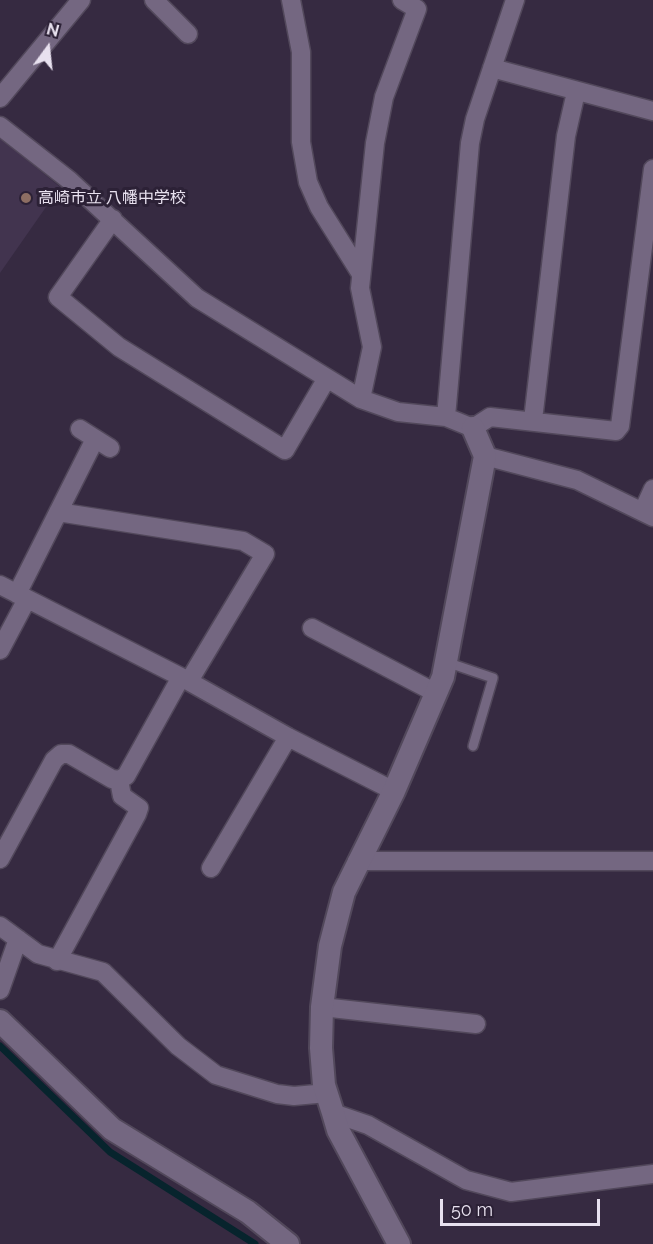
<!DOCTYPE html>
<meta charset="utf-8">
<style>
body{margin:0}
#map{position:relative;width:653px;height:1244px;overflow:hidden;background:#362a41;font-family:Raleway,sans-serif}
canvas{display:block}
.north{position:absolute;left:18px;top:18px;width:60px;height:60px;-webkit-text-stroke:4px #2c2136;paint-order:stroke;rotate:15deg;font-size:16px;font-weight:700;line-height:24px;text-align:center;color:#e8e1ef}
.north::after{content:'';display:block;margin:auto;width:21px;height:27px;background:#e8e1ef;clip-path:polygon(50% 0,100% 100%,50% 72%,0 100%)}
.scale{position:absolute;left:440px;top:1199px;width:160px;height:27px;box-sizing:border-box;border:3px solid #e8e1ef;border-top:0;padding-left:8px;font-size:18px;line-height:21px;white-space:nowrap;color:#e8e1ef;-webkit-text-stroke:4px #2c2136;paint-order:stroke}
</style>
<div id="map">
<canvas width="653" height="1244"></canvas>
<div class="north">N</div>
<div class="scale">50 m</div>
</div>
<script>
const ctx = document.querySelector('canvas').getContext('2d');
ctx.lineJoin = 'round';
function fill(path, color) { ctx.fillStyle = color; ctx.fill(path, 'evenodd'); }
const shape = rows => new Path2D(rows.map(r => 'M' + r).join(''));
function stroke(path, color, width, dash) { ctx.strokeStyle = color; ctx.lineWidth = width; ctx.lineCap = dash ? 'butt' : 'round'; ctx.setLineDash(dash || []); ctx.stroke(path); }
function label(font, color, halo, rows, align = 'center') {
  ctx.font = font + ' Raleway,"Noto Sans JP",sans-serif'; ctx.lineWidth = 6; ctx.setLineDash([]); ctx.textBaseline = 'middle'; ctx.strokeStyle = halo; ctx.fillStyle = color; for (const [text, x, y, turn = 0] of rows) {
    ctx.save(); ctx.translate(x, y); ctx.rotate((+turn || 0) * Math.PI / 180); ctx.textAlign = isNaN(turn) ? turn : align; if (halo) ctx.strokeText(text, 0, 0); ctx.fillText(text, 0, 0); ctx.restore();
  }
}
fill(shape([
 [0,138,60,187,0,273]
]), '#42344f');
stroke(shape([
 [0,1046,110,1152,255,1244]
]), '#07242d', 7);
const service = shape([
 [446,662,493,678,473,746]
]);
const minor = shape([
 [154,0,188,34],
 [291,0,301,52,301,142,308,182,319,207,361,274],
 [492,68,653,111],
 [0,98,81,0],
 [0,126,69,180,197,298,361,399,398,412,446,417,473,428,490,417,616,431,620,426,653,169],
 [113,219,58,297,119,347,285,450,327,378],
 [361,399,372,347,360,288,375,143,384,97,417,9,402,0],
 [446,417,470,143,475,119,515,0],
 [533,420,566,136,576,92],
 [80,429,110,448],
 [485,456,577,480,653,517],
 [643,511,653,489],
 [58,512,243,541,265,554,189,681],
 [0,585,181,677,288,737,394,791],
 [17,594,95,439],
 [312,628,436,693],
 [0,650,27,599],
 [0,859,54,760,61,754,69,754,112,779,119,780,126,776,181,677],
 [357,861,653,861],
 [211,868,288,737],
 [0,926,38,954,103,972,178,1046,216,1075,277,1094,294,1096,327,1093],
 [57,961,137,814,139,808,122,796,119,780],
 [0,990,18,939],
 [322,1007,476,1024],
 [333,1113,368,1125,466,1180,511,1192,653,1174]
]);
const tertiary = shape([
 [0,1021,112,1129,248,1212,288,1244],
 [399,1244,338,1130,333,1113,324,1085,321,1048,322,1007,330,946,344,892,394,791,443,677,485,456,473,428]
]);
stroke(service, '#52485b', 12);
stroke(minor, '#52485b', 21);
stroke(tertiary, '#52485b', 26);
stroke(service, '#746781', 9);
stroke(minor, '#746781', 18);
stroke(tertiary, '#746781', 22);
for (const [x, y, r, color] of [
 [26,198,6,"#8d6e63"]
]) { const dot = new Path2D(); dot.arc(x, y, r, 0, 2 * Math.PI); ctx.fillStyle = color; ctx.fill(dot); stroke(dot, '#2c2136', 2); }
label('16px', '#e8e1ef', '#2c2136', [
 ["高崎市立 八幡中学校",38,198]
], 'left');
</script>
